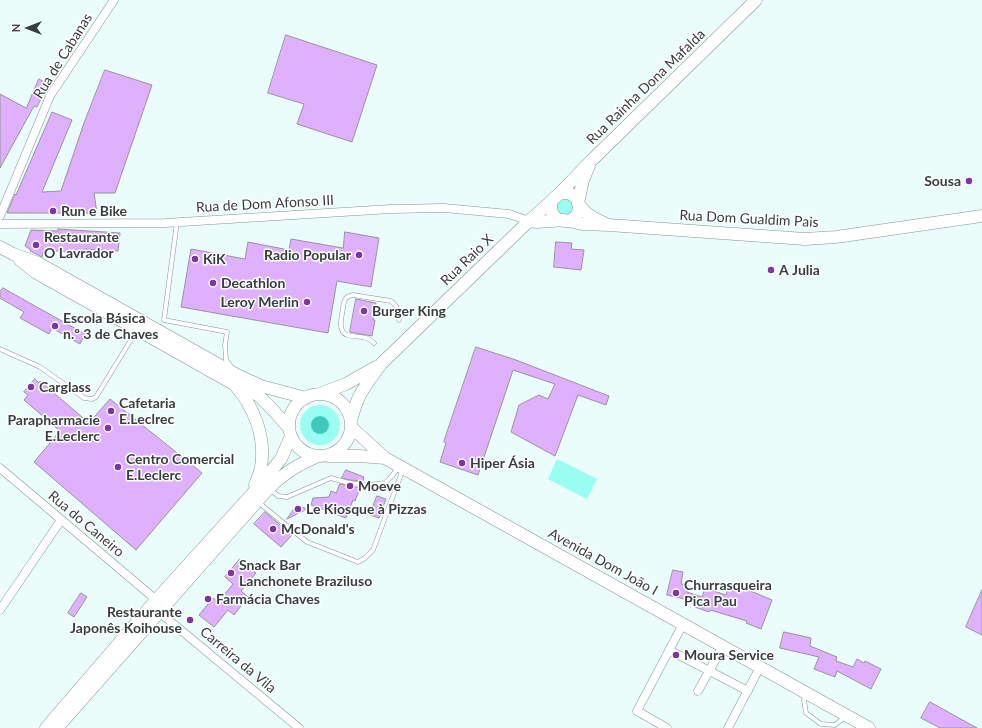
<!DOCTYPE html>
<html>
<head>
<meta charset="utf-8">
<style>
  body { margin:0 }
  #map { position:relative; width:982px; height:728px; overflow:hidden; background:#ebfdfb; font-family:Lato,sans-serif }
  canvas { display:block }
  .north { position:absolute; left:8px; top:8px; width:40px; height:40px; -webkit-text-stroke:3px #fff; paint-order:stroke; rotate:270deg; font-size:11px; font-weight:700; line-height:16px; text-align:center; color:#373f3e }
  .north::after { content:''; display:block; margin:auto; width:14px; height:18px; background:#373f3e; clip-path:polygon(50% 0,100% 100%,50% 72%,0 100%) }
</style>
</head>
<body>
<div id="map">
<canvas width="982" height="728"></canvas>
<div class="north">N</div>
</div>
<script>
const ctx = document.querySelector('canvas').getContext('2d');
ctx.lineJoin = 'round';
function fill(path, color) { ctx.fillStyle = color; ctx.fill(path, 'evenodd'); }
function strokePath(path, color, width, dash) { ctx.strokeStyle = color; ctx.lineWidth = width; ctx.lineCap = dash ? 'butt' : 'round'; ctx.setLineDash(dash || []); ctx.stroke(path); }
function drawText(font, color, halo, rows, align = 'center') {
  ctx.font = font + ' Lato,sans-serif'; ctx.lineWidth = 3; ctx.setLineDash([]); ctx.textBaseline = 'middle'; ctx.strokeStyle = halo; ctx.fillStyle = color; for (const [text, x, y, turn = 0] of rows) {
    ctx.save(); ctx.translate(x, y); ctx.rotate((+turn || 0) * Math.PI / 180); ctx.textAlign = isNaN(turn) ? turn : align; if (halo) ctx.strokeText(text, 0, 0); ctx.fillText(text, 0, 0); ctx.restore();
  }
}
fill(new Path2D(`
  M556 206a9 9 0 1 1 18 0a9 9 0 1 1-18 0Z
  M300 425a20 20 0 1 1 40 0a20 20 0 1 1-40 0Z
  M557,459L597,479L587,499L548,479Z`), '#99fdf2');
fill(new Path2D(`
  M311 425a9 9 0 1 1 18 0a9 9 0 1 1-18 0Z`), '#3fc8bc');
const building = new Path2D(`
  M286,35L377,65L352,142L297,124L304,104L268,93Z
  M105,70L152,85L115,193H94L97,213H7L15,194L16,195L52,112L72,120L42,192L61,191L84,123Z
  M39,79L48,84L37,107L34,106L0,168V94L26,108Z
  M58,229L120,233L118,251L84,249L83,253L44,250L42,257L30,251L31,250L25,246L31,230L58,231Z
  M345,232L379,238L371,287L337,281L328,333L181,307L191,249L245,259L248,242L289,250L291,239L343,248Z
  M556,242L572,243L571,249L584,250L581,270L554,267Z
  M3,288L85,334L80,344L52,328L49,334L20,318L24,312L0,298V292Z
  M356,299L376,303L373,320H375L372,336L350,332Z
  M476,347L516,360L609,396L606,405L578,395L555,456L511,432L519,405L539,395L548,399L555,384L513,370L478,475L440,462L446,443L444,442Z
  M35,379L39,383L40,381L89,423L110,399L202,473L136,550L34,462L60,431L24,400L28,395L24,392Z
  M346,470L364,477L363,481L350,480L342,478Z
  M340,484L349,486L360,488L355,501L353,500L346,518L311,505L313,498L329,497L331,491L336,493Z
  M377,496L386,499L379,518L370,515Z
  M297,505L307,509L287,519Z
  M265,512L292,535L281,547L254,524Z
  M240,559L256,573L241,591L248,597L234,615L228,610L214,627L199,615L213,598L218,602L233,584L225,577Z
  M673,570L683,572L681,584L688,585L687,592L702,597L705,588L726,595L730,584L746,589L772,600L761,629L746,623L747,621L710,610L709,612L695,607L697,602L667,595Z
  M982,590V635L966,627Z
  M81,593L87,597L74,617L68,613Z
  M784,632L811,638L810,646L837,657L836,661L853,667L857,659L864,663L865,661L881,669L871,689L837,671L835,677L814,669L819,657L780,648Z
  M930,702L977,728H940L921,718Z`);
fill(building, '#deb0fd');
strokePath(building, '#99929e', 1);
const lane = new Path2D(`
  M177,222L164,320L227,332L225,345L226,360L232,368
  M374,343C372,341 369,339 366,338C360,336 353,337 347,335C337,331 342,316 343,308C344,301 345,296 353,295L391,301C398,306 398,312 399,320
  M0,349L40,367L84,398L92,399L96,397L137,330
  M271,490L278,496L287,497L331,478L349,483L369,485L385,483L392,476L399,466
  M258,502L307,542L315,545L358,562L365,558L373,550L403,469
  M806,695L804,700L806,713L821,724L835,725L846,716`);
const street = new Path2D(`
  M0,216L50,96L114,0
  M0,224L165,223L391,209L444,208L509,214L529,221
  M0,468L160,603
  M0,610L61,520
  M159,612L299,728
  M669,650L748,691
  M698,691L723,646
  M667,728L637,711L683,624
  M728,728L760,667`);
const primary = new Path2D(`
  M589,166L583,180L578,203C587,216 592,217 606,224
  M551 207a14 14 0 1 1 28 0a14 14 0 1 1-28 0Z
  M529,221L537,222L564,220L582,224L609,225L805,239L836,237L982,216
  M0,247L13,254L38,263L237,375L261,386L306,398
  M20,260L35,272L232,383L258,395L272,409L289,428
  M235,385C254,407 266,437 261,467C260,473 257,479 255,485
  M319,394L346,384L376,367
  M289 425a31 31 0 1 1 62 0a31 31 0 1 1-62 0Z
  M351,421C353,413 355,405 359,397C365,385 374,374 382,363L529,221L557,196L591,161L756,0
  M351,427L385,458L869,728
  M329,456H359L385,458
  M46,728L156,600L252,494L281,459L291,436
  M57,728L269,488C285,472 298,465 318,456`);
strokePath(lane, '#839492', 5);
strokePath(street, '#839492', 9);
strokePath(primary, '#839492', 13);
strokePath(lane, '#fff', 4);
strokePath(street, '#fff', 8);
strokePath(primary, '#fff', 12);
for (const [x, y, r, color] of [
  [969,181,4,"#7f34a6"],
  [53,211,4,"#7f34a6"],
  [36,245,4,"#7f34a6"],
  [359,255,4,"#7f34a6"],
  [195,259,4,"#7f34a6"],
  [771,270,4,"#7f34a6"],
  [213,283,4,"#7f34a6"],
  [307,302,4,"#7f34a6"],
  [364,311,4,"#7f34a6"],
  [55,326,4,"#7f34a6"],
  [31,387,4,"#7f34a6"],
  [111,411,4,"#7f34a6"],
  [108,428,4,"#7f34a6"],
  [462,463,4,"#7f34a6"],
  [118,467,4,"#7f34a6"],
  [350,486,4,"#7f34a6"],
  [298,509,4,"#7f34a6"],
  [273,529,4,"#7f34a6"],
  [231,573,4,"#7f34a6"],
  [676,593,4,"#7f34a6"],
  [208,599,4,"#7f34a6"],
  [190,620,4,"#7f34a6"],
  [676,655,4,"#7f34a6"]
]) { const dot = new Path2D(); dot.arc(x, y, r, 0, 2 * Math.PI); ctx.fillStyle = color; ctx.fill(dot); strokePath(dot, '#fff', 1.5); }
drawText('14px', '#373f3e', '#fff', [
  ["Rua de Cabanas",63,56,-58],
  ["Rua Rainha Dona Mafalda",646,87,-44],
  ["Rua de Dom Afonso III",265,204,-3],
  ["Rua Dom Gualdim Pais",749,219,3],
  ["Rua Raio X",467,260,-44],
  ["Rua do Caneiro",86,524,40],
  ["Avenida Dom João I",603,562,29],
  ["Carreira da Vila",238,660,40]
]);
drawText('bold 14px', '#373f3e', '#fff', [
  ["Sousa",961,181,"right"],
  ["Run e Bike",61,211],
  ["Restaurante",44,237],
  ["O Lavrador",44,253],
  ["Radio Popular",351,255,"right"],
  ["KiK",203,259],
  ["A Julia",779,270],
  ["Decathlon",221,283],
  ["Leroy Merlin",299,302,"right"],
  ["Burger King",372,311],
  ["Escola Básica",63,318],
  ["n.º 3 de Chaves",63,334],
  ["Carglass",39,387],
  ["Cafetaria",119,403],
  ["E.Leclrec",119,419],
  ["Parapharmacie",100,420,"right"],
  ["E.Leclerc",100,436,"right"],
  ["Centro Comercial",126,459],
  ["E.Leclerc",126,475],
  ["Hiper Ásia",470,463],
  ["Moeve",358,486],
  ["Le Kiosque à Pizzas",306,509],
  ["McDonald's",281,529],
  ["Snack Bar",239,565],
  ["Lanchonete Braziluso",239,581],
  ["Churrasqueira",684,585],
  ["Pica Pau",684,601],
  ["Farmácia Chaves",216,599],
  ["Restaurante",182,612,"right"],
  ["Japonês Koihouse",182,628,"right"],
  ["Moura Service",684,655]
], 'left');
</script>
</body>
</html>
